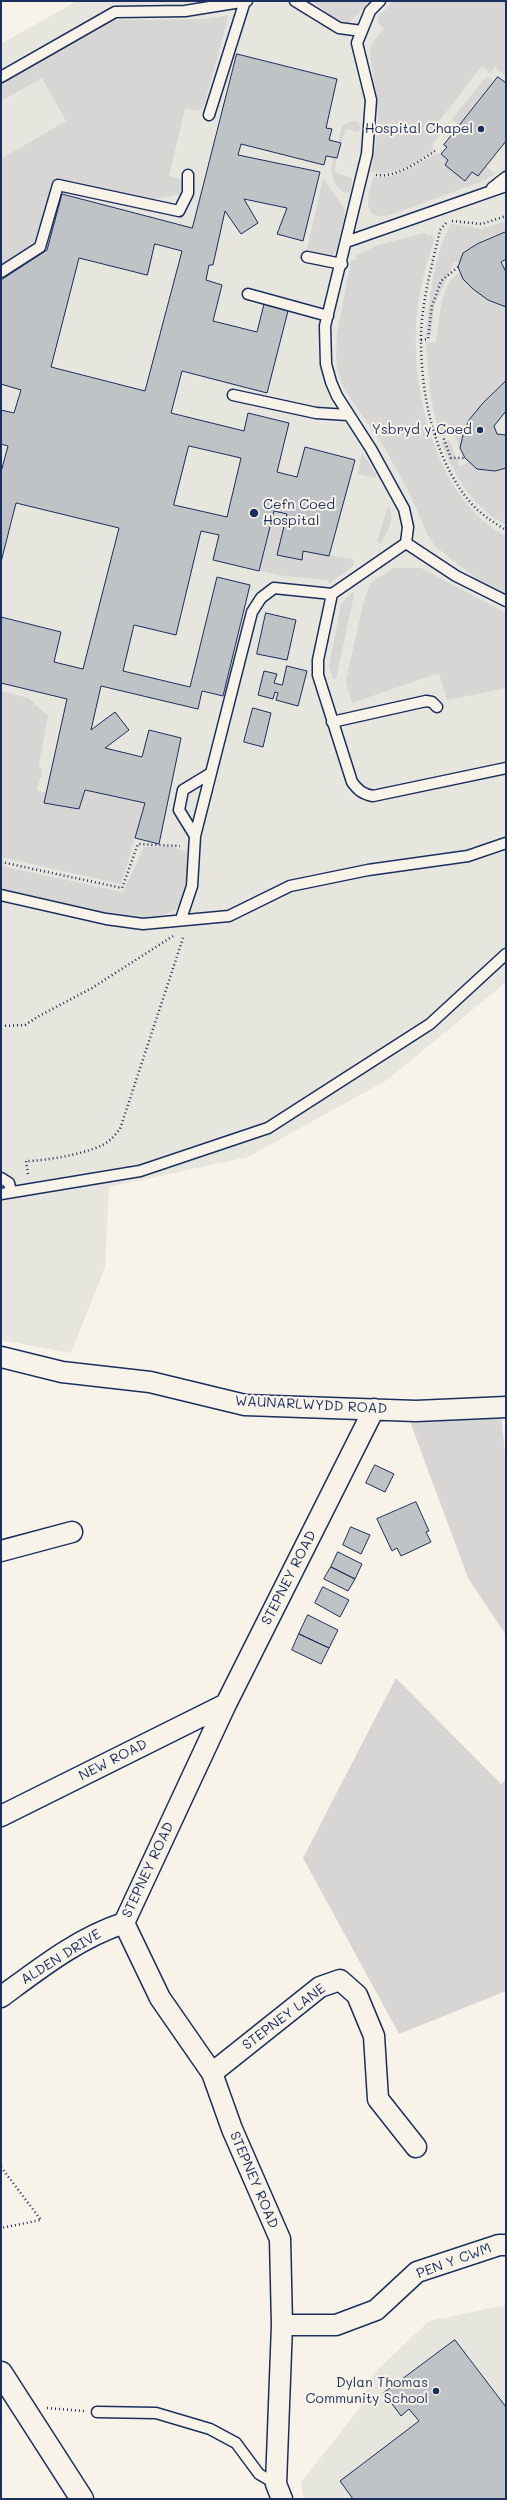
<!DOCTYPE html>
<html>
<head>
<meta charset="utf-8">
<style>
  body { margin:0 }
  #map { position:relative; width:507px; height:2500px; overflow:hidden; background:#f7f3e8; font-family:Mali,sans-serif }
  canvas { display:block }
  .frame { position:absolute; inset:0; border:2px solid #1b2f5e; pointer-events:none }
</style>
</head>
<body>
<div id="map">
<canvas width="507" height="2500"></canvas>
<div class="frame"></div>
</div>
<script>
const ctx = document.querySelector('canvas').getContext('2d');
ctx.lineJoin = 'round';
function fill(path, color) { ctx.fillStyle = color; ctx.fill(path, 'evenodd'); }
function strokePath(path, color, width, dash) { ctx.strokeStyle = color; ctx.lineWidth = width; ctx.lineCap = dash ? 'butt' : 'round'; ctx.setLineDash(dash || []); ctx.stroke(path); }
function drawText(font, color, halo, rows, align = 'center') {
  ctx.font = font + ' Mali,sans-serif'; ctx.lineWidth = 4; ctx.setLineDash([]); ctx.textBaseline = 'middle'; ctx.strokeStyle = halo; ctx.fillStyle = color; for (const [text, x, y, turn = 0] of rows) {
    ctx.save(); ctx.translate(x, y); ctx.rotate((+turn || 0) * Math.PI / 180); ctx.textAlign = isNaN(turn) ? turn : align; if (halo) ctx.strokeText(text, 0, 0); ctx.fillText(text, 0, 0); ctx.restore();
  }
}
fill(new Path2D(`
  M77,1H506V982L387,1080L248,1157L109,1187L105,1267L71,1353L1,1340V44Z
  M506,2305V2499H304L301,2483L360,2407L372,2375L429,2321Z`), '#e6e5de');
fill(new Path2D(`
  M312,1H371L349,22L336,20Z
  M393,1H506V76L495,67L490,73L482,66L438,122L441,133L433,143V150C418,162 390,179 371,171L378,129V113L370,53L372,43L384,29L378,23L379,16Z
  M229,15L204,106L198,111L185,108L169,176L181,180L184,185L182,194L153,199L56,179C49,202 46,237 25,253C18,258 9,263 1,267V159L66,121L42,78L1,101V83L114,20L205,19Z
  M487,76L494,82L459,125L452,119Z
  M351,121L358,122L361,129L357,132L346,129L341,143L338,142L342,126Z
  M438,153L448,160L445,165L465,181L472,172L478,176L486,166L495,174L480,182L390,215C360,222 368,195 373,177C396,180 418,163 438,153Z
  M334,158H337L334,172L352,178L351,191L347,193C333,189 329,170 334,158Z
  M323,178L344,208L345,215L336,251C330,261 316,256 306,254Z
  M506,221V232C488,237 466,245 459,263L454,262L434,306L431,336H426C428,308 435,245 452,224L482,229Z
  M424,233L429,236L433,234L434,241C425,268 418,295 416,323C412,396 437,500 506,536V593L477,579L436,547L427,534L410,494L384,447L344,389L338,372L336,357L337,335L351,260H356L357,255L378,245Z
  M460,272L488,300L506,307V381C484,400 466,419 460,448L453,432L445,434L443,430H438L430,394L426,343L436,342C440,319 439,285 460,272Z
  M449,440L460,466L469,462C480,472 492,471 506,468V525C472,507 456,477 441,443Z
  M362,453L377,475L375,478L358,474Z
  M388,506C396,515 387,536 380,544L377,541Z
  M274,511L287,514L277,555L302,560L303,551L353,559L354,565L329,584L328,580L284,576L259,571Z
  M393,568H421L506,613V688L447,700L439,673L352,703L346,681L364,600L370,584Z
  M353,592L354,595L336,679H333L329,666L341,604Z
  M1,691L28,698L48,716L39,764L42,771L37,790L46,793L45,803L79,809L85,790L145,803L121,884L1,857Z
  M171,846L189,853C188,869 189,895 176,908C150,933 36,899 1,891V866L123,892L144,847Z
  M501,1411L506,1466V1635L468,1578L408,1416Z
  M396,1678L501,1784L506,1779V1991L399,2034L303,1858Z`), '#d7d6d4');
const building = new Path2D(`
  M237,54L337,79L326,128L332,129L329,140L341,143L337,158L326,156L324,165L241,144L238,155L320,172L303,241L277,234L287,208L244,199L258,223L241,234L225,211L213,265H209L206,280L222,285L213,321L257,332L264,304L288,311L267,393L182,371L171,413L244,431L248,413L289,423L277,472L297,477L305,447L355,460L329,556L303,551L302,560L277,555L287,514L274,511L259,571L213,560L219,535L201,531L176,635L134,625L123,671L190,687L217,577L250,585L223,696L202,691L198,709L101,686L91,730L115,712L129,730L105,748L142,757L149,730L181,738L159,844L135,838L145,803L85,790L79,809L44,803L67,699L1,683V617L61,632L54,662L83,669L119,528L16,503L1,562V472L8,446L1,444V410L14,413L21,390L1,384V280L47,250L62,194L192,228ZM155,244L182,251L145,391L51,367L79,258L147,275ZM189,446L241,458L227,517L174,505Z
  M498,77L506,83V141L478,176L472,172L465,181L445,165L448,160L441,154L447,147L444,145Z
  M506,232V259L501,262L506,272V307L488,300L473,289L463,279L458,267L463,253L477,244Z
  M506,381V411L494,426L497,434L506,435V468L495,471L477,469L465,458L460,448L463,435L469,420L483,403Z
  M266,613L296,620L287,660L257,654Z
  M287,666L307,671L298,706L276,700L278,693L275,692L273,699L258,695L264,671L277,674L274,683L282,685Z
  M253,708L271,713L263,747L244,742Z
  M375,1465L394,1474L385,1492L366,1483Z
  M416,1502L429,1531L426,1532L431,1542L401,1556L397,1548L392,1551L377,1519Z
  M351,1527L370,1535L361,1554L343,1545Z
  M338,1552L362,1564L355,1579L331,1567Z
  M331,1567L355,1579L348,1591L324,1579Z
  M323,1587L349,1600L340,1617L315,1603Z
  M308,1615L338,1630L329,1648L299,1634Z
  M299,1634L329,1648L321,1664L292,1650Z
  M455,2340L506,2407V2499H353L340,2481L419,2421L409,2409L401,2416L384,2393Z`);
fill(building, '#c0c3c5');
strokePath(building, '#1b2f5e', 1);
const service = new Path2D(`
  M295,1L339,28L362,31
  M1,77L115,12L185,11L247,1
  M209,115L245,1
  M492,188L506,177
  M346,242L506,186
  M307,257L342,264
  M1,272L40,247L58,185L179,211L188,193V175
  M248,294L328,316
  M233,395L316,413L348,415
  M406,543L456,576L506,601
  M332,594L318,660V675L352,782C358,790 362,794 373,796L506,768
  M332,722L426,701L432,702L437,707
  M195,836L179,810L183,790L211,773
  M1,895L106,919L143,924L229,916L290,886L368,870L468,856L506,843
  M181,919L192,886L195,836L252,612L261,598L274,588L332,594L406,543L408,527L404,509L371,449L337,396L331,382L326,364L325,326L367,154L371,100L357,43L370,11L380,1
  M1,1178L9,1183L11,1192
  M1,1194L140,1171L268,1128L430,1024L506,954
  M97,2412L156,2413L210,2429L236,2443L259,2474L276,2484`);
const minor = new Path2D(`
  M1,1357L62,1372L150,1382L245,1405L416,1411L506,1407
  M1,1551L72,1532
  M1,1816L226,1704
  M1,1997C39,1969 78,1938 124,1923
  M212,2073L320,1987L340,1980L357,1995L374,2036L378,2099L416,2147
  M282,2325H336L376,2310L417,2272L499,2245H506
  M282,2499L276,2484L282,2325L280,2239L232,2129L212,2073L160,1998L124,1923L226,1704L374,1409`);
const primary = new Path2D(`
  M1,2373L82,2499`);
strokePath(service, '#1b2f5e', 13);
strokePath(minor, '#1b2f5e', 23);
strokePath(primary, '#1b2f5e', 25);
strokePath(new Path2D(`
  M376,175C396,178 418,162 435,151
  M452,221L482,224L506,216
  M446,223L440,230C432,266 421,303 421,340C421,395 434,459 470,502C480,514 493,522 506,530
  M421,340L428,339L432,306L441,281L458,267
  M435,434H442L451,458H465
  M1,862L122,888L138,844L180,846
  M1,1026L25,1025L39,1016L92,988L173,936
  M28,1174L26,1161C44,1161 96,1153 110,1140C114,1137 117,1132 120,1129L184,935
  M1,2167L41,2220L1,2228
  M47,2408L84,2411`), '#1b2f5e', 2.5, [1, 3]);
strokePath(service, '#f7f3e8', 10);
strokePath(minor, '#f7f3e8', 20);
strokePath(primary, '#f7f3e8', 22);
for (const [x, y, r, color] of [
  [481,129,4,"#1b2f5e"],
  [480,430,4,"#1b2f5e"],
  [254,513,5,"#1b2f5e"],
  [436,2391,4,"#1b2f5e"]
]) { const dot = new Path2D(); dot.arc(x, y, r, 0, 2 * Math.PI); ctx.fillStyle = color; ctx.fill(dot); strokePath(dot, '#f7f3e8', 1.5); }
drawText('14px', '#1b2f5e', '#f7f3e8', [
  ["Hospital Chapel",473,129],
  ["Ysbryd y Coed",472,430],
  ["Cefn Coed",263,505,"left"],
  ["Hospital",263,521,"left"],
  ["Dylan Thomas",428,2383],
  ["Community School",428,2399]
], 'right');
drawText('14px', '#1b2f5e', '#f7f3e8', [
  ["WAUNARLWYDD ROAD",311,1405,3],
  ["STEPNEY ROAD",289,1578,-63],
  ["NEW ROAD",113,1760,-27],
  ["STEPNEY ROAD",148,1870,-65],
  ["ALDEN DRIVE",61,1957,-32],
  ["STEPNEY LANE",284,2017,-37],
  ["STEPNEY ROAD",254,2180,67],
  ["PEN Y CWM",454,2261,-20]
]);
</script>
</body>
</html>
